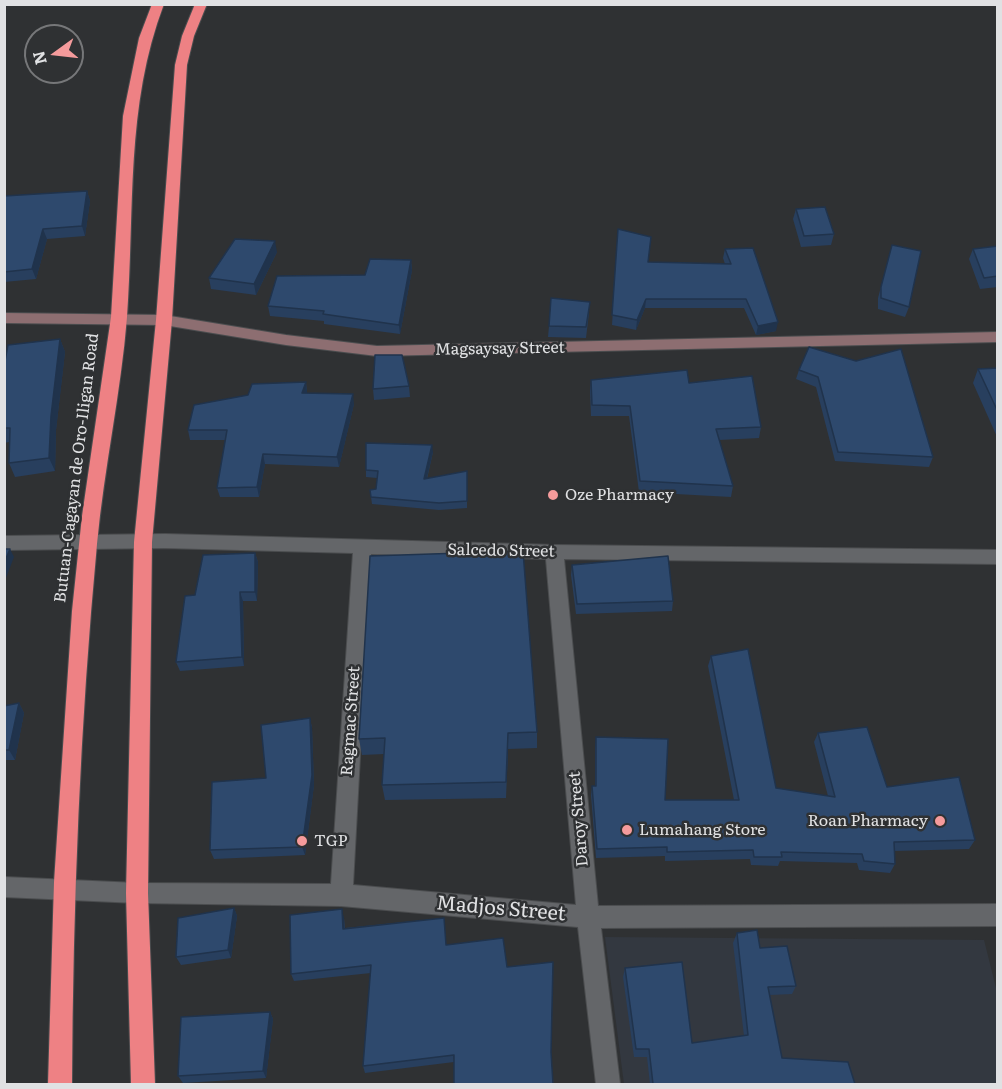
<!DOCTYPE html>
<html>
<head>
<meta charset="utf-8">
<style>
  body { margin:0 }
  #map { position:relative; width:1002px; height:1089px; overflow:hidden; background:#2f3133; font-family:Literata,serif }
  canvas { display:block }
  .frame { position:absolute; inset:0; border:6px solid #e0e1e3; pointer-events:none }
  .north { position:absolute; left:24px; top:24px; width:60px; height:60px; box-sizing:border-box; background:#2f3133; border:2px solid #767779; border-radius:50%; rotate:255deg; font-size:16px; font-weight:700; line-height:24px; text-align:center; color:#e0e1e3 }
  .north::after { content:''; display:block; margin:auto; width:21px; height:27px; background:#f59b9c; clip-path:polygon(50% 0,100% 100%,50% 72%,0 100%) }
</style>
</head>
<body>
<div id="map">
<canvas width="1002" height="1089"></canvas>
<div class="frame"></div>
<div class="north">N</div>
</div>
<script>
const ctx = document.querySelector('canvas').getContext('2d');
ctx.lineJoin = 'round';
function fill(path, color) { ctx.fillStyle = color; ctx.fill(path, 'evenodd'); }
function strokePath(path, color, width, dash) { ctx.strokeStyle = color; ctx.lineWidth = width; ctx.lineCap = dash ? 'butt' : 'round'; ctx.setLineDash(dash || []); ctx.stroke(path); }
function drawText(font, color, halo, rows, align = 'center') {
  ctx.font = font + ' Literata,serif'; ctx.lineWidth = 5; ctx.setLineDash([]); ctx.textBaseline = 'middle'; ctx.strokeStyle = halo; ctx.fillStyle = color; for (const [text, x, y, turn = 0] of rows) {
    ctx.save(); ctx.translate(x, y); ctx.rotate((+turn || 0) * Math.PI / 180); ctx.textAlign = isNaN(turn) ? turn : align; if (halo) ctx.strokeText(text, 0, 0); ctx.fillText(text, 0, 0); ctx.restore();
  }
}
fill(new Path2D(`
  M605,937L984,940L997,992V1084H624Z`), '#333840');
const street = new Path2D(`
  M165,534L554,545L998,550V564L564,559L598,906L998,904V926L601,928L620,1084H596L578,927L341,906L137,903L4,897V877L137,883L331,884L353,553L165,548L4,550V536ZM371,554L546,559L576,905L353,885Z`);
const secondary = new Path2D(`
  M4,313L164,315L286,335L377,346L998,332V342L377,356L286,345L164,325L4,323Z`);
const highway = new Path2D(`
  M152,4H164C125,106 135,211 127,317C121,393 104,468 97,544C80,724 73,904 72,1084H48L54,882L72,611L82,516L111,317L123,116L139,38Z
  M195,4H207L194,36L187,65L172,320L152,542L148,893L155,1084H131L126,893L134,542L156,320L175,65L182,36Z`);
strokePath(street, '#4b4d4f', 2);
strokePath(secondary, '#4b4d4f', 2);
strokePath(highway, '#4b4d4f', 2);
fill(street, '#646669');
fill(secondary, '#8d6e71');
fill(highway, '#ee8184');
fill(new Path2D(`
  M87,191L90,201L85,236L47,239L36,279L4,282V196Z
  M796,209L834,234L831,245L801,247L793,219Z
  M618,229L648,262L725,264L723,258L725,249L776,331L756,335L744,308H645L636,330L612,325Z
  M998,246V287L980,289L969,259L973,249Z
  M277,252L256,295L211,289L209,278Z
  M889,256L909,307L905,317L878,309V298Z
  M411,260L412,270L400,334L324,324V321L270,316L268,306L365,275Z
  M589,313L586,338L548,337L549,326Z
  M60,339L65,352L56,430L55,471L15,477L9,463V442L4,443V366Z
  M856,361L933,457L929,467L835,461L816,387L796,379L799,370Z
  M998,368V439L973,383L978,369Z
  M591,380L689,383L761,427L759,438L719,440L733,486L731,497L639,492L629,416H591L590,391Z
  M306,382L307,393L354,404L339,467L265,464L259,497H220L217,488L225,440H190L188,430L248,395Z
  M409,386L410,397L374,400L373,389Z
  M433,452L427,479L467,471V508L439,510L372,504L370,490L376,489L377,478L366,477V470Z
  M255,553L258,562L257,601H243L244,666L180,671L176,662L195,595Z
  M572,565L673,601L672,611L576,614L571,575Z
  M711,656L776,788L828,796L814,742L818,733L887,787L975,840L969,849L894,851L895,864L890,873L859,870L857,863L780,861L778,866L751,865L750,859L665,861V856L596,858L591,795L592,786H595V747L596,737L665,800H734L708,666Z
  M19,703L24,713L15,760H4V706Z
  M310,718L312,728L314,785L305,855L214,859L210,850L266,778Z
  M537,732V748L508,749L506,798L385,800L382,785L384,754L362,755L359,739Z
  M234,908L237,916L231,958L181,965L176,957Z
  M344,918L345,928L444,918L454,1062L365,1073L363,1066L371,973L294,981L291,974Z
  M737,933L760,948L796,986L792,994L770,995L782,1058L855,1084H650L647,1057H634L623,977L625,968L692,1043L744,1036L733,943Z
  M270,1012L273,1019L266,1078L183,1083L178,1076Z`), '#283f5e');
fill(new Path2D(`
  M87,191L90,201L85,236L82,226Z
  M43,229L47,239L36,279L32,269Z
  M275,241L277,252L256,295L254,284Z
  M411,260L412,270L400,334L399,325Z
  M646,299L645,308L636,330L637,320Z
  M778,322L776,331L756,335L758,326Z
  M60,339L65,352L56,430L55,471L49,458L51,416Z
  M306,382L307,393L304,404L302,393Z
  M353,394L354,404L339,467L337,457Z
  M432,445L433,452L425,486L424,479Z
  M263,454L265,464L259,497L257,487Z
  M10,549L14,557L4,583V563Z
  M255,553L258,562L257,601L255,592Z
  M240,592L243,601L244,666L242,657Z
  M19,703L24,713L15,760L9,750Z
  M310,718L312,728L314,785L305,855L302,847Z
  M234,908L237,916L231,958L228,950Z
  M342,909L344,918L345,937L343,929Z
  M270,1012L273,1019L266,1078L263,1071Z`), '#20334c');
const building = new Path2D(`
  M87,191L82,226L43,229L32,269L4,272V196Z
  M825,207L834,234L804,236L796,209Z
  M618,229L651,237L648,262L731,264L725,249L753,248L778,322L758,326L746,299H646L637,320L612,315Z
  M235,239L275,241L254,284L209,278Z
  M892,245L921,251L909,307L881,298V287Z
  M998,246V276L984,278L973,249Z
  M370,259L411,260L399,325L323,314L324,311L268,306L277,276L365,275Z
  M551,298L590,302L586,327L549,326Z
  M60,339L51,416L49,458L9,463L10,428H4V366L8,345Z
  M809,347L856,361L901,349L933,457L838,452L818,377L799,370Z
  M375,355H402L409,386L373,389Z
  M998,368V412L978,369Z
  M687,370L689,383L752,376L761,427L716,429L733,486L640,481L630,406L592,405L591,380Z
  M306,382L302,393L353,394L337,457L263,454L257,487L217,488L227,430H188L194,405L248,395L252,384Z
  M366,443L432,445L424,479L467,471V501L439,503L371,497L370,490L376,489L378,471L366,470Z
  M4,549H10L4,563Z
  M523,551L537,732L508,733L506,782L382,785L385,738L359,739L370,556Z
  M255,553V592H240L242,657L176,662L185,596L195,595L203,555Z
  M668,556L673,601L577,604L572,565Z
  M748,649L776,788L835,797L818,733L867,727L887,787L959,777L975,840L894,842L895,864L864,861L862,854L781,852L782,857H754L753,850L667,852V847L597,849L592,786H596V737L668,739L665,800H739L711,656Z
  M19,703L9,750H4V706Z
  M310,718L312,775L302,847L210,850L212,782L266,778L261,725Z
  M234,908L228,950L176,957L178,918Z
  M342,909L343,929L444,918L446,945L503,938L507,967L553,962L551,1052L553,1084H454V1055L363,1066L371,965L291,974L290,915Z
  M757,930L760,948L787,946L796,986L768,987L782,1058L848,1062L855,1084H653L649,1049H636L625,968L682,962L692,1043L748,1035L737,933Z
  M270,1012L263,1071L178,1076L181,1017Z`);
fill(building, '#2e496d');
strokePath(building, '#20334c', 1.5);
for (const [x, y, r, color] of [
  [553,495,6,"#f59b9c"],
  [940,821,6,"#f59b9c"],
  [627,830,6,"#f59b9c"],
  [302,841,6,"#f59b9c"]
]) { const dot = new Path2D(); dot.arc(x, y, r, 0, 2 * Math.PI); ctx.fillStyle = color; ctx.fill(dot); strokePath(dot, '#2f3133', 2); }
drawText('16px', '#e0e1e3', '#2f3133', [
  ["Magsaysay Street",500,349,-1],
  ["Butuan-Cagayan de Oro-Iligan Road",77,468,-83],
  ["Salcedo Street",501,551,1],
  ["Ragmac Street",351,721,-86],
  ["Daroy Street",579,819,-95]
]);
drawText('16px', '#e0e1e3', '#2f3133', [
  ["Oze Pharmacy",565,495],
  ["Roan Pharmacy",928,821,"right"],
  ["Lumahang Store",639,830],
  ["TGP",314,841]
], 'left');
drawText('20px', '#e0e1e3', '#2f3133', [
  ["Madjos Street",501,909,5]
]);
</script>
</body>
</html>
